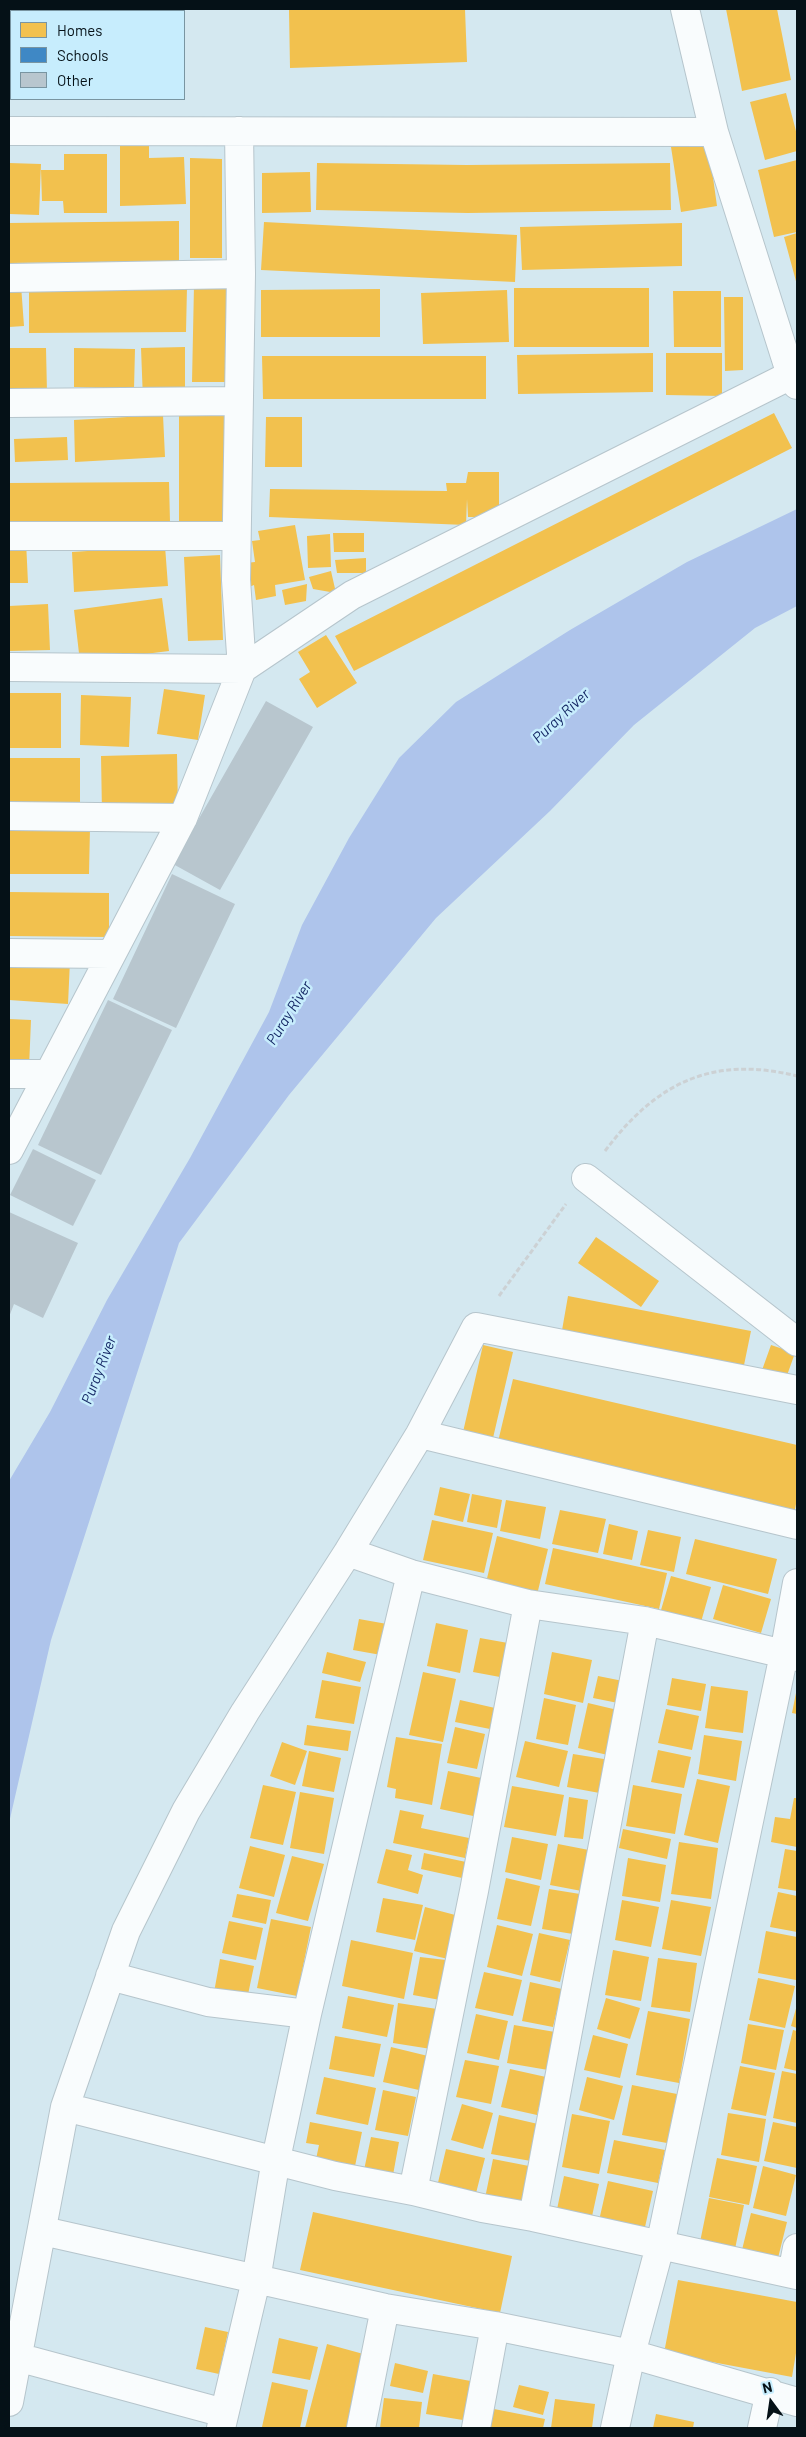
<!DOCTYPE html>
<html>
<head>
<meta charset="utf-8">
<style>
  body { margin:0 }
  #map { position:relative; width:806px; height:2437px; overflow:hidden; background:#d4e8f0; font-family:Barlow,sans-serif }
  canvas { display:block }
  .frame { position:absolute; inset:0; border:10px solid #051117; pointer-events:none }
  .legend { position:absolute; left:10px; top:10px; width:175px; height:90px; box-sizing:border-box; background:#c7edfd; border:1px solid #7995a1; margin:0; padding:6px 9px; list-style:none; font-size:15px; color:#051117 }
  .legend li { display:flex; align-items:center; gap:10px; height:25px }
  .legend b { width:25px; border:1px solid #7995a1 }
  .north { position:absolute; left:746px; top:2377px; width:50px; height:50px; -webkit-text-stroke:4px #c7edfd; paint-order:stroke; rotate:346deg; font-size:14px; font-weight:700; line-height:20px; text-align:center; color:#051117 }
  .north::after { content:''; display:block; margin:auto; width:18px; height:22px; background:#051117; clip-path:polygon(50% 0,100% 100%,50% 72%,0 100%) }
</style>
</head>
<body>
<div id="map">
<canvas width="806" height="2437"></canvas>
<div class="frame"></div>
<ul class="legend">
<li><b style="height:14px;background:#f2c14e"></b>Homes</li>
<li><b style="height:14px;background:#3f88c5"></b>Schools</li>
<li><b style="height:14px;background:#b8c6ce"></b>Other</li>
</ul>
<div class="north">N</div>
</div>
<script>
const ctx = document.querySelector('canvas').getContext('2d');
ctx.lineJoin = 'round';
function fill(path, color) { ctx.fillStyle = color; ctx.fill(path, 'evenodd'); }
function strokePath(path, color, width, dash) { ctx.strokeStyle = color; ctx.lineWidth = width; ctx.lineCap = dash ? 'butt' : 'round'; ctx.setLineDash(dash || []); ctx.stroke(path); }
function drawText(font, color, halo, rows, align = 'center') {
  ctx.font = font + ' Barlow,sans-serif'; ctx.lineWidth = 5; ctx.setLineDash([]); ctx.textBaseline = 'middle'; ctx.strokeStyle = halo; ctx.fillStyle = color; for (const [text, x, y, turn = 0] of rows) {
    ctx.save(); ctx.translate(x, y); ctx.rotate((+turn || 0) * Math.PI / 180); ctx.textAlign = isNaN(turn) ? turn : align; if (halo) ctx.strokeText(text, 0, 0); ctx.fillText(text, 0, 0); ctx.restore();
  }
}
fill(new Path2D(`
  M797,509V606L755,628L634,725L550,811L436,918L289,1095L179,1243L51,1640L9,1823V1481L50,1412L107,1300L190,1158L269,1012L302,925L349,838L399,758L456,702L570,630L687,562Z`), '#aec4eb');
fill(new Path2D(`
  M289,9H465L467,62L290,68Z
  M726,9H777L791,80L742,91Z
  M786,93L797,135V151L765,160L750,102Z
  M708,142L717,206L681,212L671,147Z
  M120,145H149V158L184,157L186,204L120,206Z
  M64,154H107V213H64L63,201H42L41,170H64Z
  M190,158L222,159V258H190Z
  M797,160V232L774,237L758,170Z
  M9,163L41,164L39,215L9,214Z
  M317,163L467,165L670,163L671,210L468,213L316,210Z
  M310,172L311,212L262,213V173Z
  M179,221V261L9,263V223Z
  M264,222L517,235L515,282L261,270Z
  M682,223V266L522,270L520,227Z
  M797,233V285L784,237Z
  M228,284L225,382H192L194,285Z
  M21,285L24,326L9,327V286Z
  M187,287L186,332L29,333V288Z
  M514,288H649V347H514Z
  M380,289V337H261V290Z
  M507,290L509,342L423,344L421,293Z
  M673,291H721V347H674Z
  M724,297H743V370L725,371Z
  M185,347V398L143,400L141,348Z
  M9,348H46L47,393L9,394Z
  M74,348L135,349L134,389L74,387Z
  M653,353V392L518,394L517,355Z
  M666,353H722V396L666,395Z
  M262,356H486V399H263Z
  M774,413L792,448L354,671L335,636Z
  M163,415L165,457L75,462L74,420Z
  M179,415H227L226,521H179Z
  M266,417H302V467H265Z
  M67,437L68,460L15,462L14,439Z
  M468,472H499V517H468L467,499L466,525L269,517L270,489L447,491L446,483H466Z
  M169,482L170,522L9,523V483Z
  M295,525L305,580L275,585L276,596L256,600L254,585L249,587L245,563L255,562L252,541L260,540L258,531Z
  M333,533H364V552H334Z
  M330,534L331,567L308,568L307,536Z
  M26,541L28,583H9V542Z
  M165,546L168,586L74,592L72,552Z
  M220,555L223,640L188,641L184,557Z
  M366,558V573H337L335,560Z
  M331,571L336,593L313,589L309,577Z
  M307,584L306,601L285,605L282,590Z
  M162,598L169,651L80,662L74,610Z
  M48,604L50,650L9,651V606Z
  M326,635L357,683L317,708L299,679L310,672L298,652Z
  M164,689L205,695L198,740L157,734Z
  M9,693H61V748H9Z
  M81,695L131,697L129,747L80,745Z
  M177,754L178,810L102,813L101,756Z
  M9,758H80V808H9Z
  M9,828H90L89,874H9Z
  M9,892L109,893V937L9,936Z
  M9,957L70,961L68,1004L9,1000Z
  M9,1019L31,1020L29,1068L9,1067Z
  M596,1237L659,1281L641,1307L578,1263Z
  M568,1296L751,1331L743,1370L561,1336Z
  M483,1345L513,1352L493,1438L463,1432Z
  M771,1345L795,1353L785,1381L761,1373Z
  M513,1379L797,1445V1499L793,1519L496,1450Z
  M440,1487L470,1494L463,1522L434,1515Z
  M472,1494L502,1500L497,1528L467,1522Z
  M506,1500L546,1507L540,1539L500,1531Z
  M560,1510L606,1519L598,1553L552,1544Z
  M432,1520L493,1533L484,1573L423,1560Z
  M609,1524L638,1531L632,1560L603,1554Z
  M648,1530L681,1537L674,1572L640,1565Z
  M497,1536L548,1549L536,1599L485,1587Z
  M695,1539L777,1559L768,1594L686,1574Z
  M553,1548L667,1573L659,1609L545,1584Z
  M671,1576L711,1587L701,1622L661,1610Z
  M723,1585L771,1599L761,1633L713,1619Z
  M359,1619L387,1624L381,1655L353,1650Z
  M436,1623L468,1630L460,1673L427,1666Z
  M480,1638L508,1643L500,1677L473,1672Z
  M327,1652L366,1662L360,1682L322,1673Z
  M552,1652L592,1660L583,1703L544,1694Z
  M423,1672L456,1679L443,1742L409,1735Z
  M598,1676L628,1682L623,1704L593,1698Z
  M672,1678L706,1684L701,1711L667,1705Z
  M322,1680L361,1687L354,1724L315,1718Z
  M711,1686L748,1691L743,1733L705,1728Z
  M796,1693L797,1694V1714L792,1713Z
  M544,1698L576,1705L568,1745L536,1739Z
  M460,1700L495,1708L490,1729L455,1722Z
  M588,1703L626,1712L616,1757L578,1748Z
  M666,1709L699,1716L692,1750L658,1743Z
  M307,1725L351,1731L348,1751L304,1745Z
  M455,1727L485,1734L477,1769L447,1763Z
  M704,1735L742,1741L736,1781L698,1774Z
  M396,1737L442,1744L432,1805L395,1798L396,1789L387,1787Z
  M525,1741L568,1751L559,1787L516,1777Z
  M282,1742L307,1751L295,1785L270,1776Z
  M658,1750L691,1757L684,1788L651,1782Z
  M309,1751L341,1758L334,1792L302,1786Z
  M573,1754L610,1760L605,1794L567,1787Z
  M448,1771L486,1779L478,1817L440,1809Z
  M697,1779L730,1786L718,1843L684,1835Z
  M263,1785L296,1792L283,1845L250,1838Z
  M633,1785L682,1794L675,1834L626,1826Z
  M512,1786L564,1795L556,1836L504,1827Z
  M300,1792L334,1798L324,1854L290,1848Z
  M569,1797L588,1800L583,1839L564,1837Z
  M794,1798H797V1847L771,1842L775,1817L790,1819Z
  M400,1810L424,1815L421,1828L469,1838L465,1858L393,1843Z
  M623,1829L671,1839L667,1859L619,1848Z
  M512,1837L548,1844L541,1880L505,1872Z
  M679,1842L718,1848L711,1899L671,1894Z
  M558,1844L594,1851L587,1892L550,1885Z
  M250,1846L285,1855L274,1897L239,1888Z
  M386,1849L412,1855L408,1870L423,1875L418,1894L377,1883Z
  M785,1849L797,1851V1891L778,1888Z
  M424,1853L466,1862L462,1878L421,1869Z
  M292,1856L324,1864L308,1921L276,1913Z
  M628,1858L666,1865L660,1902L622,1896Z
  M506,1878L540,1886L531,1926L497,1919Z
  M549,1889L580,1894L573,1934L542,1929Z
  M778,1892L797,1896V1932L770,1927Z
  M237,1894L271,1900L266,1924L232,1917Z
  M383,1898L423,1905L415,1940L376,1932Z
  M622,1900L659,1907L651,1947L615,1940Z
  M671,1900L711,1907L701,1956L662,1949Z
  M425,1907L459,1916L448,1959L414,1951Z
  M271,1919L311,1927L297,1996L257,1988Z
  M229,1921L263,1928L256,1960L222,1953Z
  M497,1925L533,1934L522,1976L487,1967Z
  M766,1931L797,1937L796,1980L758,1973Z
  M539,1933L570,1940L560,1982L530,1975Z
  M351,1940L413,1953L404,1999L342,1986Z
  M613,1950L649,1957L641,2001L605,1995Z
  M420,1957L446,1960L440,2000L413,1995Z
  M658,1958L697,1963L690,2012L651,2007Z
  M220,1959L254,1966L246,2004L213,1998Z
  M484,1972L522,1980L513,2016L475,2008Z
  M758,1978L795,1986L785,2028L749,2020Z
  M530,1982L562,1989L553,2027L522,2021Z
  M348,1996L394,2005L387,2037L342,2028Z
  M606,1998L640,2008L630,2039L597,2029Z
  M398,2003L437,2009L431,2049L393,2043Z
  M797,2005V2028L791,2026Z
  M648,2011L690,2019L679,2083L636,2075Z
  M476,2014L508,2021L499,2060L467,2053Z
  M748,2024L784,2030L776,2070L741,2063Z
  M514,2025L555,2032L548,2070L507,2063Z
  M793,2030L797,2031V2071L784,2068Z
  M593,2035L628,2044L620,2078L584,2070Z
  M335,2036L381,2044L374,2077L329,2069Z
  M391,2047L428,2056L419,2090L383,2082Z
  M465,2060L499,2066L491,2104L456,2097Z
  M740,2066L775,2073L766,2116L731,2109Z
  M510,2069L546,2077L537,2115L501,2107Z
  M782,2071L797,2074V2123L773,2118Z
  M324,2077L376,2088L368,2125L316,2114Z
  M587,2077L623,2086L614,2120L579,2110Z
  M632,2085L677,2094L667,2143L622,2135Z
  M383,2090L416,2097L408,2136L375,2130Z
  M462,2104L493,2113L483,2149L451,2140Z
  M728,2113L766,2119L759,2162L721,2155Z
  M572,2114L610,2121L599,2174L562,2167Z
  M499,2115L538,2124L531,2161L491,2154Z
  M310,2122L362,2132L354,2171L315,2164L319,2145L306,2143Z
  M773,2122L797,2127V2168L764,2161Z
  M371,2137L399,2142L393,2175L364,2170Z
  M614,2140L665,2150L658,2183L607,2173Z
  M446,2149L485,2158L474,2201L436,2191Z
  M717,2158L757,2166L749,2205L709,2197Z
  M493,2159L529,2166L519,2211L484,2203Z
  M763,2166L796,2175L786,2216L753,2208Z
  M564,2176L599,2184L591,2221L556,2214Z
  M608,2181L653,2191L643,2236L598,2225Z
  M709,2198L744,2205L734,2254L699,2247Z
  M313,2212L512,2256L500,2313L300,2270Z
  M751,2213L787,2222L777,2262L741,2254Z
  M678,2280L797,2302V2347L792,2377L664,2353Z
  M205,2327L228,2332L219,2374L196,2369Z
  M279,2338L318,2347L310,2380L272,2373Z
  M327,2344L367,2355L348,2428H305Z
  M395,2363L428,2371L423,2393L390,2386Z
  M433,2374L476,2382L469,2421L426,2414Z
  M272,2382L308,2390L300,2428L262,2427Z
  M519,2385L549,2392L543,2415L513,2407Z
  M384,2398L422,2402L419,2428H380Z
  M555,2399L595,2404L592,2428H551Z
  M494,2409L545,2419L543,2428H490Z
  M656,2414L694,2422L693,2428H653Z`), '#f2c14e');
fill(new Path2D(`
  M9,9H57V11H11V54H9Z`), '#3f88c5');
fill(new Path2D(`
  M266,701L313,727L220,890L173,864Z
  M172,874L235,904L176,1028L113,999Z
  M108,1000L172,1030L101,1175L38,1145Z
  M33,1149L96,1180L73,1226L10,1195Z
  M9,1212L78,1243L43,1318L14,1304L9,1317Z`), '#b8c6ce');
const street = new Path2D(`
  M685,9L714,132L791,375L797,385
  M9,131L714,132
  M9,278L241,274
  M9,403L238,401
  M9,536H236
  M9,667L242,669L352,595L791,375
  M9,816L183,818
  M9,953L111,954
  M9,1074H49
  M9,1150L183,818L242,669L236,580L241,274L239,131
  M586,1178L797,1342
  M420,1434L797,1525
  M348,1552L411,1574L528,1604L645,1621L797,1657
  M110,1976L208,2002L307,2014
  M65,2107L335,2176L413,2191L482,2208L533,2217L797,2275
  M413,2191L474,1891L528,1604
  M533,2217L645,1621
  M43,2231L385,2308L495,2326L631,2354L797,2402
  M792,2274L797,2248
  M17,2357L224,2413
  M9,2402L65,2107L126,1931L186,1811L245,1712L348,1552L420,1434L476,1327L797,1390
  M221,2428L256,2280L276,2159L307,2014L411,1574
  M361,2428L385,2308
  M476,2428L495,2326
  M615,2428L631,2354L660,2246L784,1654L797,1583
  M762,2428L770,2392`);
strokePath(street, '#b6c5cc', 30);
strokePath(new Path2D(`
  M605,1151C656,1083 712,1055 797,1076
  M499,1296L566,1204`), '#ccd1d4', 3, [5, 2.5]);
strokePath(street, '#f9fcfd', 28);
drawText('italic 15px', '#162966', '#c7edfd', [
  ["Puray River",561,716,-43],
  ["Puray River",289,1013,-58],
  ["Puray River",99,1370,-69]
]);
</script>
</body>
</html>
